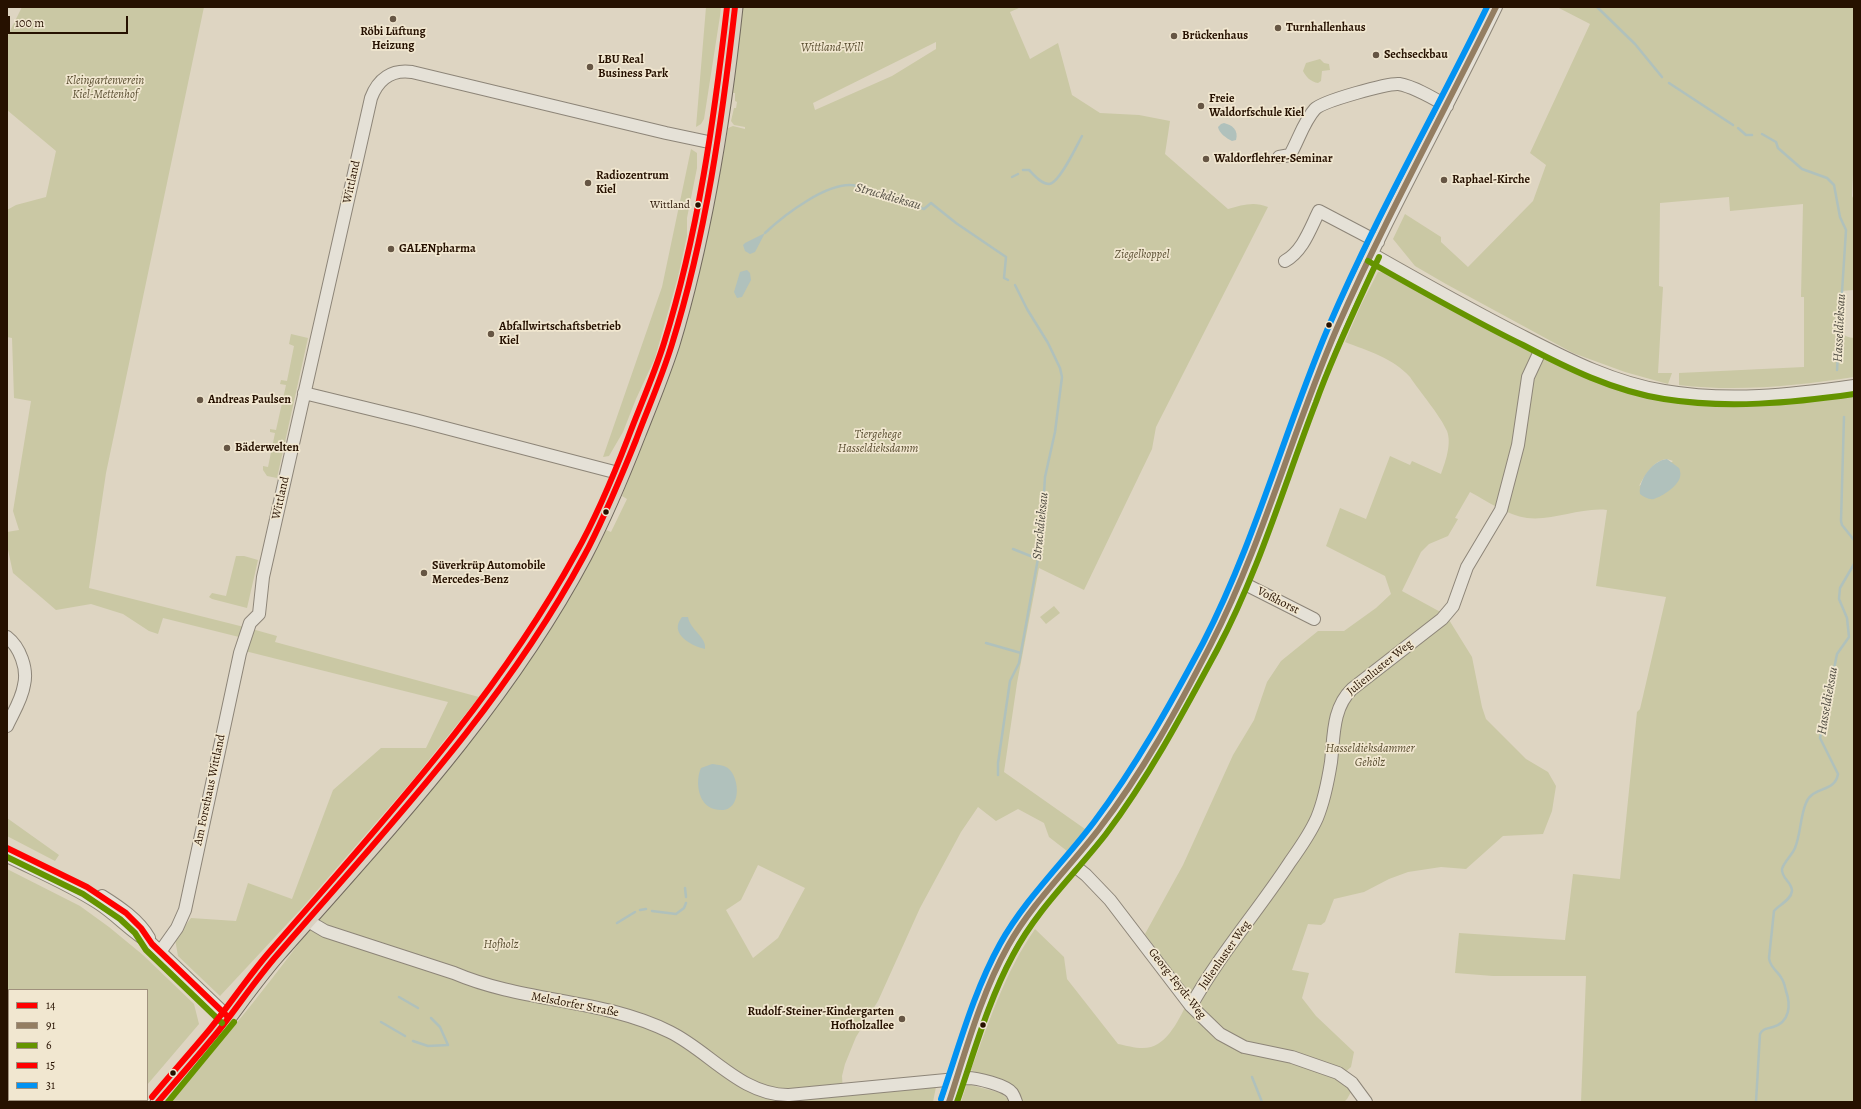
<!DOCTYPE html>
<html>
<head>
<meta charset="utf-8">
<style>
  body { margin:0 }
  #map { position:relative; width:1861px; height:1109px; overflow:hidden; background:#ded5c2; font-family:Alegreya,serif }
  canvas { display:block }
  .frame { position:absolute; inset:0; border:8px solid #261100; pointer-events:none }
  .legend { position:absolute; left:8px; top:989px; width:140px; height:112px; box-sizing:border-box; background:#f1e7d0; border:1px solid #a0917d; margin:0; padding:5px 7px; list-style:none; font-size:12px; color:#261100 }
  .legend li { display:flex; align-items:center; gap:8px; height:20px }
  .legend b { width:20px; border:1px solid #a0917d }
  .scale { position:absolute; left:8px; top:16px; width:120px; height:18px; box-sizing:border-box; border:2px solid #261100; border-top:0; padding-left:5px; font-size:12px; line-height:14px; white-space:nowrap; color:#261100; -webkit-text-stroke:3px #f1e7d0; paint-order:stroke }
</style>
</head>
<body>
<div id="map">
<canvas width="1861" height="1109"></canvas>
<div class="frame"></div>
<ul class="legend">
<li><b style="height:5px;background:#f00"></b>14</li>
<li><b style="height:5px;background:#947e62"></b>91</li>
<li><b style="height:5px;background:#659400"></b>6</li>
<li><b style="height:5px;background:#f00"></b>15</li>
<li><b style="height:5px;background:#0292f2"></b>31</li>
</ul>
<div class="scale">100 m</div>
</div>
<script>
const ctx = document.querySelector('canvas').getContext('2d');
ctx.lineJoin = 'round';
function fill(path, color) { ctx.fillStyle = color; ctx.fill(path, 'evenodd'); }
function strokePath(path, color, width, dash) { ctx.strokeStyle = color; ctx.lineWidth = width; ctx.lineCap = dash ? 'butt' : 'round'; ctx.setLineDash(dash || []); ctx.stroke(path); }
function drawText(font, color, halo, rows, align = 'center') {
  ctx.font = font + ' Alegreya,serif'; ctx.lineWidth = 3.5; ctx.setLineDash([]); ctx.textBaseline = 'middle'; ctx.strokeStyle = halo; ctx.fillStyle = color; for (const [text, x, y, turn = 0] of rows) {
    ctx.save(); ctx.translate(x, y); ctx.rotate((+turn || 0) * Math.PI / 180); ctx.textAlign = isNaN(turn) ? turn : align; if (halo) ctx.strokeText(text, 0, 0); ctx.fillText(text, 0, 0); ctx.restore();
  }
}
fill(new Path2D(`
  M22,7H204L106,473L89,588L244,627L239,637L163,618L158,634L149,631L123,614L91,604L56,610L13,573L7,545V532L19,530L13,511L31,401L14,398L12,338L7,337V210L16,205L46,197L56,151L7,110V37Z
  M706,7H721L720,16L704,119L701,124L696,127Z
  M739,7H1021L1010,12L1030,59L1058,43L1072,95L1100,113L1139,115L1170,121L1165,154L1228,209C1242,205 1254,201 1268,207L1156,427L1152,449L1084,590L1039,568L1017,683L1004,772L1085,829L1067,851L1049,837L1044,823L1018,809L996,821L978,807L961,832L920,908L878,1001L856,1037L845,1064L842,1076L843,1093L920,1086L936,1087L933,1102H171C226,1037 280,971 330,901L586,566L606,530L611,532L627,499L622,496L645,435L719,179L728,128L733,126L745,129V127L734,125L731,121L734,108H736L737,102L735,101V93H733ZM936,42V49L892,76L815,110L813,103ZM758,865L805,888L778,938L753,958L726,910L741,900Z
  M1557,7H1854V152L1852,196L1854,200V290L1841,291L1835,319C1836,329 1844,338 1854,338V377C1797,386 1737,392 1679,385V373L1804,367V297H1801L1803,204L1730,211L1729,197L1660,203L1659,286L1663,287L1658,373H1672L1668,384L1625,372L1573,353L1446,284L1415,266L1393,239L1405,214L1441,237V242L1468,267L1533,201L1546,165L1530,153L1590,24Z
  M1320,59L1324,63L1329,64L1330,70L1322,71L1321,81L1318,83C1311,82 1306,77 1303,71L1306,63Z
  M691,149L697,153V168L687,218V236L678,277L655,358L636,399L623,432L609,456L603,457L662,287Z
  M1378,272L1390,273L1560,363C1618,390 1680,403 1745,403C1781,403 1818,396 1854,392V1102H1581L1586,976H1493L1455,973L1459,933L1565,940L1573,874L1620,879L1637,712L1640,709L1666,597L1596,586L1607,510C1581,507 1554,521 1527,518C1507,515 1487,501 1470,492L1455,518L1458,519L1448,536L1429,544L1421,552L1402,591L1446,615L1472,657L1482,707L1486,719L1526,759L1548,772L1556,786L1552,811L1543,834L1503,836L1466,869L1441,867L1408,872L1389,879L1364,892L1334,899L1325,922L1321,925L1308,924L1292,970L1309,973L1302,998L1316,1016L1354,1052L1351,1067L1344,1073L1347,1085L1351,1092L1347,1099L1344,1102H1018L1006,1086L971,1070C989,1022 1005,972 1035,929L1064,957L1067,979L1118,1044C1128,1046 1141,1050 1151,1047C1170,1042 1183,1012 1190,996L1145,934L1183,865L1233,755L1254,720L1267,682L1281,661L1318,631H1344L1376,608L1391,594L1385,576L1326,546L1340,508L1366,519L1390,456L1410,465L1412,461L1441,474C1445,463 1452,444 1447,431C1440,415 1420,392 1410,377C1393,358 1368,351 1345,342L1361,305ZM1667,459L1673,461L1639,486C1645,475 1654,460 1667,459Z
  M291,334L308,338L277,478L267,476L263,470V466L268,467L275,433L270,432V429L276,430L286,385L280,384L281,380L287,381L294,346L289,344Z
  M236,556H244L258,560L247,608L212,599L209,597L212,593L226,596Z
  M1054,606L1060,613L1046,624L1040,617Z
  M252,629L277,636L275,642L479,697L412,781L302,908L220,996L178,956L175,939L191,918L236,921L248,883L292,899L333,790L381,748H426L448,702L245,651Z
  M7,818L59,855L55,861L7,836Z
  M7,869L80,906L109,927L143,955L194,1004L199,1024L147,1085V990H9V1100H134L132,1102H7Z
  M967,1084L1001,1093L1011,1102H961Z`), '#cac8a4');
fill(new Path2D(`
  M1224,123C1232,125 1239,130 1236,140L1232,141C1226,138 1219,133 1218,127L1221,124Z
  M765,233L755,252L750,254L745,251L743,245L745,243Z
  M747,270L750,273L751,280L742,297L737,298L734,292L740,272Z
  M1667,459L1679,468C1680,470 1681,474 1680,477C1678,486 1663,496 1654,499C1649,500 1644,497 1640,494C1638,480 1653,460 1667,459Z
  M682,617H688C690,630 707,637 705,649C692,646 668,634 682,617Z
  M712,764C719,765 725,765 729,769C738,777 741,801 729,808C725,811 719,810 714,809C698,805 695,781 701,768Z`), '#b0c1bc');
strokePath(new Path2D(`
  M1597,7L1635,44L1662,77
  M1669,83L1733,125
  M1738,128L1746,135H1752
  M1762,134L1776,142L1778,148L1802,169L1827,178L1834,185L1840,217L1846,230L1837,370
  M1023,170H1029C1034,175 1041,184 1049,184C1059,184 1077,145 1082,136
  M1012,177L1018,174
  M765,233C783,216 830,179 857,186C880,191 902,202 924,209L931,203L956,223L1006,257L1004,278L1008,280
  M1844,417L1841,521L1842,525L1854,540
  M1013,549L1038,559
  M986,643L1021,653
  M998,775V763L1010,681L1019,663L1041,542L1045,477L1055,432L1062,377L1060,368L1048,343L1027,309L1015,285
  M685,888L686,897
  M640,910L646,909
  M652,911L676,914L684,908L686,903
  M617,923L635,912
  M399,997L418,1008
  M381,1022L405,1036
  M413,1041L428,1046L448,1045L440,1027L431,1018
  M1252,1077L1262,1102
  M1756,1102L1760,1034C1763,1028 1767,1029 1773,1027C1790,1022 1791,1005 1786,991C1785,987 1784,982 1782,979C1778,971 1770,968 1769,958L1774,911C1779,905 1791,900 1792,891C1792,882 1781,878 1782,869C1784,862 1792,855 1795,848C1801,833 1800,817 1806,803C1812,786 1835,793 1838,774L1820,738L1837,654L1849,637L1847,618L1839,599L1840,588L1854,564`), '#b0c1bc', 2.5);
const minor = new Path2D(`
  M1279,157L1290,155C1298,141 1304,121 1315,109C1323,101 1388,83 1399,84C1415,87 1433,98 1447,106
  M1372,254C1423,283 1474,312 1526,338C1571,361 1615,383 1664,391C1728,402 1791,395 1854,386
  M1285,261C1303,251 1310,229 1319,211L1378,242
  M304,393L415,420L622,474
  M1241,582L1314,619
  M7,637C20,647 28,669 24,685C22,699 13,713 7,726
  M7,856C37,871 69,884 98,903C117,915 132,933 152,944L228,1017
  M1071,863L1086,875L1110,900L1191,1006L1220,1034L1244,1047L1292,1057L1338,1073L1352,1083L1366,1102
  M102,896C118,906 139,920 149,938
  M308,921L325,931L454,973C524,1003 602,998 670,1032C709,1051 742,1096 789,1095L967,1078C977,1078 1006,1085 1012,1093C1014,1096 1015,1099 1016,1102
  M160,952L177,928L185,910L240,653L250,623L259,614L263,577L371,98C378,79 392,69 412,72L666,133L718,144
  M1191,1006C1219,955 1258,911 1290,862C1300,848 1310,834 1317,818C1324,801 1328,781 1331,762C1334,737 1332,708 1352,689L1442,619L1453,606L1467,567L1501,510L1518,445L1528,377L1542,347
  M949,1102C967,1049 981,995 1008,946C1033,903 1069,868 1099,829C1143,772 1177,708 1211,644C1264,544 1291,432 1337,328C1385,219 1444,115 1496,7`);
const major = new Path2D(`
  M158,1102C178,1079 197,1057 216,1034C237,1007 256,979 278,954C389,828 505,705 584,556C605,516 622,475 638,434C650,404 662,375 672,344C705,234 723,121 735,7`);
strokePath(minor, '#8d8578', 14);
strokePath(major, '#726a5e', 17);
strokePath(minor, '#e5e1d7', 12);
strokePath(major, '#d9d1c2', 15);
strokePath(new Path2D(`
  M7,848L87,887L126,913L141,928L152,944L228,1017
  M158,1102C177,1080 197,1057 216,1034C237,1008 256,979 278,954C388,827 504,705 584,556C604,519 620,479 636,440C648,408 662,377 672,344C706,235 722,121 735,7`), '#f00', 6);
strokePath(new Path2D(`
  M949,1102C966,1050 981,994 1008,946C1032,903 1069,868 1099,829C1143,772 1178,708 1211,644C1263,543 1292,432 1337,328C1385,219 1443,114 1496,7`), '#947e62', 6);
strokePath(new Path2D(`
  M1368,261C1419,290 1470,319 1523,345C1567,368 1613,391 1664,399C1727,409 1791,403 1854,394
  M7,857L83,894L120,919L135,933L146,950L222,1023
  M168,1102L234,1022
  M957,1102C974,1053 988,1001 1013,955C1037,909 1075,874 1106,834C1149,777 1183,713 1217,650C1259,571 1284,485 1316,402C1334,352 1357,305 1379,257`), '#659400', 6);
strokePath(new Path2D(`
  M152,1097C171,1074 191,1052 210,1029C231,1003 249,975 272,949C381,823 495,701 576,553C597,516 613,477 628,438C640,406 654,375 664,343C698,234 714,120 727,7`), '#f00', 6);
strokePath(new Path2D(`
  M941,1099C959,1047 973,993 1000,944C1025,899 1063,863 1094,822C1136,766 1170,705 1203,643C1255,542 1284,432 1328,328C1375,218 1435,114 1487,7`), '#0292f2', 6);
for (const [x, y, r, color] of [
  [393,19,4,"#665644"],
  [1278,28,4,"#665644"],
  [1174,36,4,"#665644"],
  [1376,55,4,"#665644"],
  [590,67,4,"#665644"],
  [1201,106,4,"#665644"],
  [1206,159,4,"#665644"],
  [1444,180,4,"#665644"],
  [588,183,4,"#665644"],
  [698,205,3.5,"#261100"],
  [391,249,4,"#665644"],
  [1329,325,3.5,"#261100"],
  [491,334,4,"#665644"],
  [200,400,4,"#665644"],
  [227,448,4,"#665644"],
  [606,512,3.5,"#261100"],
  [424,573,4,"#665644"],
  [902,1019,4,"#665644"],
  [983,1025,3.5,"#261100"],
  [173,1073,3.5,"#261100"]
]) { const dot = new Path2D(); dot.arc(x, y, r, 0, 2 * Math.PI); ctx.fillStyle = color; ctx.fill(dot); strokePath(dot, '#f1e7d0', 1.5); }
drawText('11px', '#261100', '#f1e7d0', [
  ["Wittland",690,205]
], 'right');
drawText('bold 12px', '#261100', '#f1e7d0', [
  ["Turnhallenhaus",1286,28],
  ["Röbi Lüftung",393,32,"center"],
  ["Heizung",393,46,"center"],
  ["Brückenhaus",1182,36],
  ["Sechseckbau",1384,55],
  ["LBU Real",598,60],
  ["Business Park",598,74],
  ["Freie",1209,99],
  ["Waldorfschule Kiel",1209,113],
  ["Waldorflehrer-Seminar",1214,159],
  ["Radiozentrum",596,176],
  ["Kiel",596,190],
  ["Raphael-Kirche",1452,180],
  ["GALENpharma",399,249],
  ["Abfallwirtschaftsbetrieb",499,327],
  ["Kiel",499,341],
  ["Andreas Paulsen",208,400],
  ["Bäderwelten",235,448],
  ["Süverkrüp Automobile",432,566],
  ["Mercedes-Benz",432,580],
  ["Rudolf-Steiner-Kindergarten",894,1012,"right"],
  ["Hofholzallee",894,1026,"right"]
], 'left');
drawText('italic 12px', '#5a4e31', '#f1e7d0', [
  ["Wittland-Will",832,48],
  ["Kleingartenverein",105,81],
  ["Kiel-Mettenhof",105,95],
  ["Ziegelkoppel",1142,255],
  ["Tiergehege",878,435],
  ["Hasseldieksdamm",878,449],
  ["Hasseldieksdammer",1370,749],
  ["Gehölz",1370,763],
  ["Hofholz",501,945]
]);
drawText('12px', '#261100', '#f1e7d0', [
  ["Wittland",352,182,-77],
  ["Wittland",281,498,-77],
  ["Voßhorst",1278,601,27],
  ["Julienluster Weg",1380,668,-39],
  ["Am Forsthaus Wittland",210,790,-78],
  ["Julienluster Weg",1225,955,-55],
  ["Georg-Feydt-Weg",1177,984,52],
  ["Melsdorfer Straße",575,1005,11]
]);
drawText('italic 13px', '#4f4b41', '#f1e7d0', [
  ["Struckdieksau",888,197,16],
  ["Hasseldieksau",1840,328,-87],
  ["Struckdieksau",1041,526,-84],
  ["Hasseldieksau",1828,701,-80]
]);
</script>
</body>
</html>
